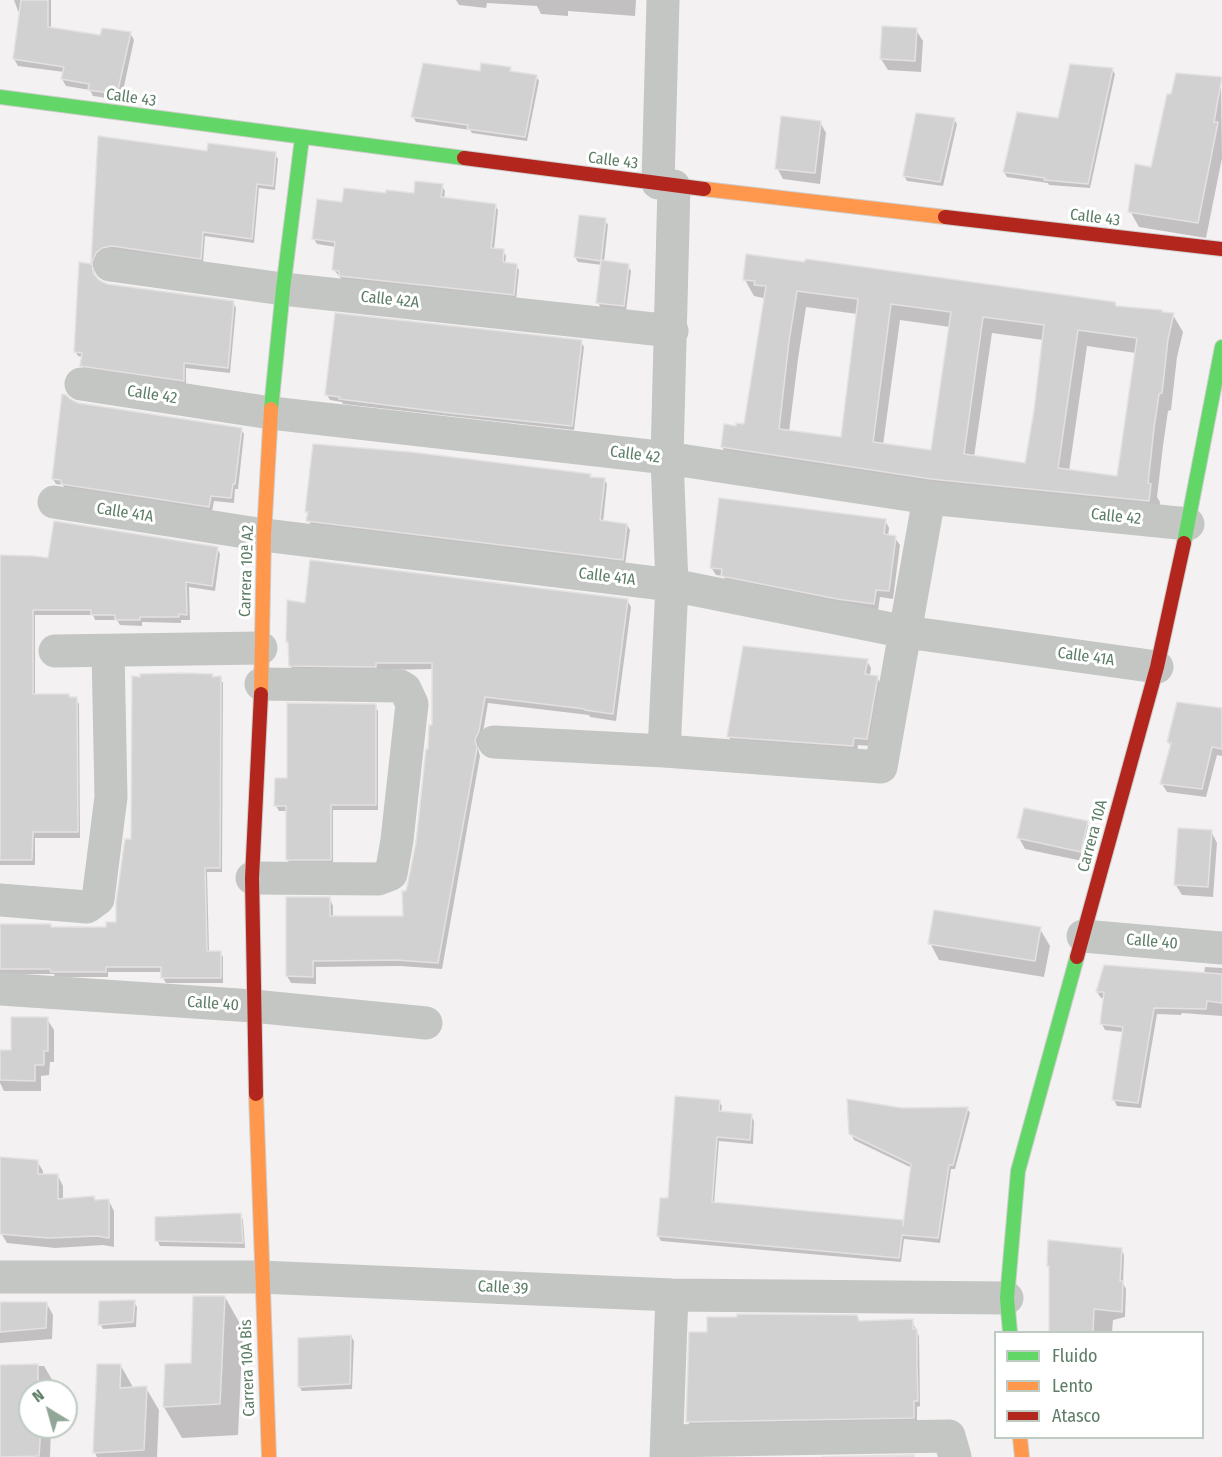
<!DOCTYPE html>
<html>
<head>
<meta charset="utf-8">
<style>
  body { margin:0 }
  #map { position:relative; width:1222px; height:1457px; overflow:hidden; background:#f4f1f2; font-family:"Fira Sans Condensed",sans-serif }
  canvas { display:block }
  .legend { position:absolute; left:994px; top:1331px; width:210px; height:108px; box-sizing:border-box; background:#fff; border:2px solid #becbc2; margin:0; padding:8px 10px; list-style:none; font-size:18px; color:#5d7d66 }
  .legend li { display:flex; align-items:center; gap:12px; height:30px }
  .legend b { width:30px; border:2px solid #becbc2 }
  .north { position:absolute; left:18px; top:1379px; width:60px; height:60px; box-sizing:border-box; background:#fff; border:2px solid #becbc2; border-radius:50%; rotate:323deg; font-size:16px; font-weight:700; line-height:24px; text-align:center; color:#5d7d66 }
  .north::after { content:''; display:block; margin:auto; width:21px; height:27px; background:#92a697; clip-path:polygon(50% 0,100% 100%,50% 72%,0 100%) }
</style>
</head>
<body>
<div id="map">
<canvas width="1222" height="1457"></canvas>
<ul class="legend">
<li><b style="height:8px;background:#63d668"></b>Fluido</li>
<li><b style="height:8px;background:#ff974d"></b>Lento</li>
<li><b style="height:8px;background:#b3261e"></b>Atasco</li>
</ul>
<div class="north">N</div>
</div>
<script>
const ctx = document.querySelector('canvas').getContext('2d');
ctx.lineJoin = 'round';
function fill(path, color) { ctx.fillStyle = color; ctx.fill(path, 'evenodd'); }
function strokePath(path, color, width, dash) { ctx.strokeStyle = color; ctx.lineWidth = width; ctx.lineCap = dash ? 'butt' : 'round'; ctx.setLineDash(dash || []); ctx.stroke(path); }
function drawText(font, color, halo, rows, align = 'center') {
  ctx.font = font + ' "Fira Sans Condensed",sans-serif'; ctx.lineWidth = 6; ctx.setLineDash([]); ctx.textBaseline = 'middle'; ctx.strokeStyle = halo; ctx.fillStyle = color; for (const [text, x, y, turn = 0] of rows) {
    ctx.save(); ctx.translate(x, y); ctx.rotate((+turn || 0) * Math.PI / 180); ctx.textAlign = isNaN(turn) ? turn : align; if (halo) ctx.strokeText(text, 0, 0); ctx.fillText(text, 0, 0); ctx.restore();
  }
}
fill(new Path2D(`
  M14,0H51V29L101,37L130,33L134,40L121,100L93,96L90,90L66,86L62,79L64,72L18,66L14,59L21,12L18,11Z
  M456,0H636L635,16L568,11V16L541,14L537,6L487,3L486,8L459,5Z
  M916,30L923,41L921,72L888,70L881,59Z
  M510,68L513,73L536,76L539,81L527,141L472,133L470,130L416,122L413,117L481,73Z
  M1112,69L1115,74L1090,188L1049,185L1048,183L1007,177L1004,172Z
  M1221,79L1222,158L1206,238L1139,227L1130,211L1152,169Z
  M954,119L957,124L943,186L907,181L904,176Z
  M820,122L826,133L820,184L783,179L777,168Z
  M99,138L208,153L275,154L278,159L275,190L259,188L254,243L205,236L203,263L97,259L93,269L97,281L106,285L233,302L236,308L230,373L186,368V385L85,371L82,366L83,357L78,356L75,351L92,266Z
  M442,186L445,191L444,199L495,205L498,210L494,250L503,251L506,256L505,264L516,265L519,270L516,300L343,281L334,270L336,247L317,244L314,239L343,204L387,194L415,195Z
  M580,217L605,220L608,225L604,262L628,266L631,271L626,311L601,308L598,303L602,265L578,262L575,257Z
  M745,280L1116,307L1173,315L1183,332L1177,357L1171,410L1168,411L1163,446L1157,497L1160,502L1158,518L732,464L722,447L737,428L746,425L765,301L763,298L754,296ZM806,307L857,314L842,439L789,432L798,359ZM900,320L950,327L933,452L883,445ZM992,333L1043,340L1035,411L1026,465L974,457ZM1087,346L1136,353L1118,477L1069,471Z
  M581,342L584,347L574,430L343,404L342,402L330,400L327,395Z
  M78,404L241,429L244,434L238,489H235L234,503L214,501L212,512L65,489L63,485L56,484L53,479Z
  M590,476L592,478L604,479L607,484L603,522L627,525L630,530L625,565L311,526L306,511Z
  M885,520L889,528L888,537L895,538L900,545L893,599L880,597L878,611L728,583L723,576L716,575L711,567Z
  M217,548L220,554L215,591L189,587L190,620H181V623L142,622V626L120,625L117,620H95L93,615H35V695L76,699L79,704L80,838H35V865H0V557L49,560Z
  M627,600L631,607L616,721L590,717L589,715L488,703L482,738L478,748L480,756L442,969L401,966L316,967V984L291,983L287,976L330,899L333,906V917L404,918L433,726L434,669L294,672L290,665V647L287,642L288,602L306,604Z
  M867,661L871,668L870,676L877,677L881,685L871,746L858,745L857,753L733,744L729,737Z
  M212,675L214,678H220L223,683L222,872H207L209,952H220L223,957V983H166L163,978V972H108V977H55L54,974H0V926L52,929L108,928L118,924L133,841Z
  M375,706L378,711V810H333V865L290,864L287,859L288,811H279L276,806L288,779Z
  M1222,710V756L1217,755L1206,797L1167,792L1162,784L1171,747L1168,742Z
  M1087,823L1093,834L1087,862L1025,849L1019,838Z
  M1211,831L1217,843L1213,897L1182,895L1175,884Z
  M1040,929L1050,946L1044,977L939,960L930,943Z
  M1205,967L1222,968V1016L1182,1013L1181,1015L1157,1014L1141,1108L1117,1106L1114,1100L1123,1032L1105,1030L1102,1024L1105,998H1101L1097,992L1204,974Z
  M47,1019L54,1030V1062H50L49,1075L41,1076V1091H4L0,1083V1052L12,1053Z
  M719,1101L722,1106L721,1113L751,1116L754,1121L753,1144L719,1141L714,1204L902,1221L904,1225L912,1168L854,1140L851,1134L902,1110L967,1108L970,1113L955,1169H951L940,1243L904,1239L901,1262L661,1241L658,1236L669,1200Z
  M37,1161L43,1171V1176H58L63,1186V1200L109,1201L114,1211V1247L103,1245L55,1248L7,1243L1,1233Z
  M240,1215L243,1220L245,1248L160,1246L157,1240Z
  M1121,1249L1124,1255L1123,1283L1126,1289L1125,1317L1113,1320L1112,1332H1050L1051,1270L1048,1265Z
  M225,1297L243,1329L238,1435L182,1438L164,1407L192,1364Z
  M134,1302L137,1307L136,1327L103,1329L100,1324Z
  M0,1303L47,1304L53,1315L52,1339L0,1343Z
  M912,1321L919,1336L920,1406L917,1407V1423L691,1427L688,1422L708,1334Z
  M351,1336L354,1341L352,1389L302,1391L299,1386Z
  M0,1366H44L54,1383L53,1391H30V1427H51L50,1457H0Z
  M121,1366L134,1389L146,1388L159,1410L157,1457H97L95,1453Z`), '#0003');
const building = new Path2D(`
  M21,0H48V27L100,35L102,28L131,32L117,94L88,90L89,84L61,79L64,67L13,59Z
  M882,26L917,28L915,61L880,59Z
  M423,63L480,71L481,63L511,67L510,71L537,75L525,137L467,129L468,125L411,117Z
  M1070,64L1113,68L1088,184L1044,180L1045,178L1003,172L1017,112L1058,118Z
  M1176,73L1222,77L1214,122H1218L1198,223L1128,212L1135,164L1151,167L1167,94H1171Z
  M916,113L955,118L940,182L903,176Z
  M781,116L821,121L815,173L775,169Z
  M98,136L207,151L208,143L276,152L273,186L257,184L252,239L203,232L201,259L112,246L102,248L96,253L92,262L93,273L99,280L107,284L234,301L228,368L184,363V381L80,366L82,353L74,352L79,262L91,264Z
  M415,181L443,184L441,197L496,204L491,248L504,249L503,262L517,264L514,295L339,276V271L332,270L335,242L312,239L317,199L342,202L344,188L386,193V190L414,193Z
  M579,215L606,218L601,260L629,264L624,306L596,303L601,261L574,257Z
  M746,254L804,262L806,259L1115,302L1116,306L1162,310V312L1174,313L1168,339L1162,393L1159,394L1154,428L1148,483L1151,484L1149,501L931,479L721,447L724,424L736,426V423L744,424L766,286L754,285L755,281L743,280ZM797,291L858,299L841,437L779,429L789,341ZM891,304L951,312L931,450L873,442ZM983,317L1044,325L1034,411L1025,463L964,454ZM1078,330L1137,338L1117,476L1058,468Z
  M335,313L582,340L572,426L449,413L339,399L340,397L325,395Z
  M62,394L66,395L70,399L78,403L242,428L235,484H233L231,498L211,496L209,507L61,484V480L52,479Z
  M313,444L410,452L591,474L590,477L605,478L600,520L627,524L623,560L306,521L308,512H305Z
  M719,498L886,519L884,534L896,536L889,591L876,590L874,604L837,599L721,576L722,569L710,568Z
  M54,521L218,547L212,586L186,582L187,615L179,614V617H140V620H115V615H91V610H33V694H69V697H77L78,832H33L32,860H0V555L34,556L48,558Z
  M310,560L628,599L613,714L585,710V709L485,697L479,731L475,740L477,748L438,963L396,960L313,961V977L286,976V897H330V916H403L402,891H406L409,877L416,842L426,749H428L429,725H432V663H376V667L289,666L288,642H286L287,600L305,603Z
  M743,646L868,659L865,674L878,676L867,739L854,738L853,746L727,737Z
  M184,673L213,674L212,677L221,676L220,868H205L207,951H221V978H161V967H106V972H51L50,969H0V924H51V927H106V922H116V902L125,839H131L132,676L140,677V674Z
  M1177,702L1222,708V749L1212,747L1202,789L1160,784L1171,743L1167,742Z
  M287,703L376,704V805H331V860H286V806H274L275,778H287Z
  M1024,808L1088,821L1081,852L1017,838Z
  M1178,828L1212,830L1208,887L1174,885Z
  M934,910L1041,927L1035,961L928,944Z
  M1104,965L1222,974V1003L1207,1001L1206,1009L1154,1008L1138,1103L1112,1100L1123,1027L1100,1024L1104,992H1096Z
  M11,1017H48V1051H44V1065H35V1081L0,1080V1050H11Z
  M675,1096L720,1100L719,1111L752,1114L750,1140L717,1137L712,1202L903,1220V1226L911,1164L849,1134L847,1099L902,1108L968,1107L953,1165H949L938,1238L902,1235L899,1258L657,1236L660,1198H668Z
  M0,1157L38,1160V1174H58V1199L94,1196L95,1200L109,1199V1238L97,1236L48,1238L0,1234Z
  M241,1213L243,1243L155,1241V1217Z
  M1048,1240L1122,1248L1120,1281H1123L1122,1312L1094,1309L1093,1332H1049V1266H1047Z
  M193,1296H225L220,1404L163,1407L165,1364L191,1363Z
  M135,1300L133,1322L98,1325L99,1301Z
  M0,1302H47L46,1328L0,1332Z
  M737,1314L857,1315L859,1321L913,1319V1329H917V1366L918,1401H914V1418L686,1422L689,1332H707V1317H737Z
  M351,1335L350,1384L298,1387V1338Z
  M38,1364V1391H30V1427H41L39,1456L0,1457V1365Z
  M97,1364H121L120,1388L147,1386L144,1450L93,1453Z
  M914,1455V1457H822Z`);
fill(building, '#d0d1d0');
strokePath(building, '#e3e1e2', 1.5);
const fast = new Path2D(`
  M0,97L464,158
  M271,409L283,289L302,138
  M1184,543L1222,347
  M1010,1332L1007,1298L1018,1171L1077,957`);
const slow = new Path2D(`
  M704,189L945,217
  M261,694L264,535L271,409
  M256,1094L269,1457
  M1020,1438L1022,1457`);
const jam = new Path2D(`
  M464,158L704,189
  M945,217L1222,249
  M1077,957L1157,667L1184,543
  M256,1094L252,878L261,694`);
strokePath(fast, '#cececd', 16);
strokePath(slow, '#cececd', 16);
strokePath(jam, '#cececd', 16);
strokePath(new Path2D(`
  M658,183L663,0
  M110,265L283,289L672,331
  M81,384L271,413L667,458L929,498L1188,524
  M54,502L264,535L672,585L906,632L1157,667
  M55,651L261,648
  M494,742L664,751L881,767L929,498
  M664,751L672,585L667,458L674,186
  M252,878L378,879L391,874L397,840L412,704L405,689L400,686L261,684
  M0,900L87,907L98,899L111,797L108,651
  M1083,936L1222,948
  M0,989L253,1006L426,1023
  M0,1277H261L672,1295L1007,1298
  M667,1441L949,1436L955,1457
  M666,1457L672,1295`), '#c3c6c3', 33);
strokePath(fast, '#63d668', 14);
strokePath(slow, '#ff974d', 14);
strokePath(jam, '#b3261e', 14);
drawText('16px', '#5d7d66', '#fff', [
  ["Calle 43",131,98,8],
  ["Calle 43",613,161,7],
  ["Calle 43",1095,218,7],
  ["Calle 42A",390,300,6],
  ["Calle 42",152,395,9],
  ["Calle 42",635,455,7],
  ["Calle 41A",125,513,9],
  ["Calle 42",1116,517,6],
  ["Carrera 10ª A2",247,571,-88],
  ["Calle 41A",607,577,7],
  ["Calle 41A",1086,657,8],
  ["Carrera 10A",1093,836,-75],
  ["Calle 40",1152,942,5],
  ["Calle 40",213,1004,4],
  ["Calle 39",503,1288,3],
  ["Carrera 10A Bis",248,1368,-92]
]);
</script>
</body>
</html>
